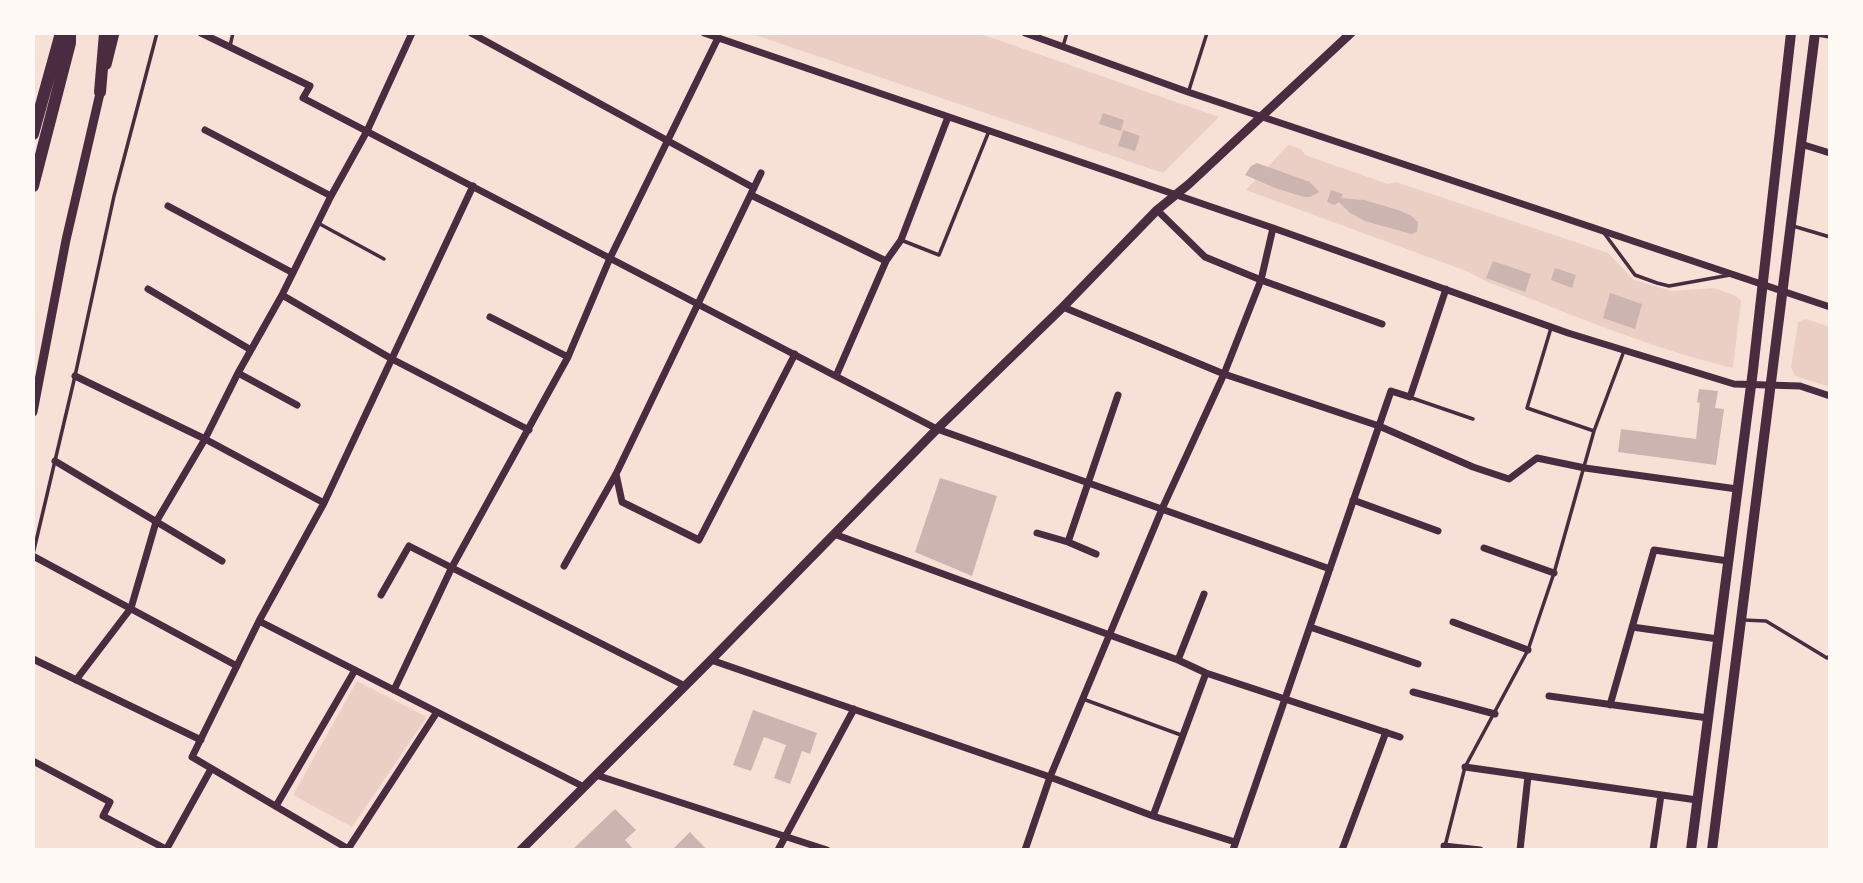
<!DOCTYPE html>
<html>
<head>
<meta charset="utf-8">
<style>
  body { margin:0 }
  #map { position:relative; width:1863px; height:883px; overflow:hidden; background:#f7e1d7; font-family:"Sofia Sans Condensed",sans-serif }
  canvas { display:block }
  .frame { position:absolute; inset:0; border:35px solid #fffaf5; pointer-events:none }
</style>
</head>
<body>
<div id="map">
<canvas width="1863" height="883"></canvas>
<div class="frame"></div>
</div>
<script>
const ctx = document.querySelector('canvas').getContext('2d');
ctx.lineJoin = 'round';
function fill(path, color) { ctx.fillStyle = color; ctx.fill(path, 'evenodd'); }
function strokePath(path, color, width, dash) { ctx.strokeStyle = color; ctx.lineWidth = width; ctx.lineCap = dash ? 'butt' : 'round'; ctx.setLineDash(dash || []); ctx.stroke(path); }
fill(new Path2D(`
  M749,33H978L1219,117L1163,173Z
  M1288,145L1301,149L1305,155L1388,184L1396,182L1608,253L1634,280L1672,291L1714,288L1736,296L1741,301L1733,368C1648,348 1566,312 1485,281L1469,272L1246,190Z
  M1806,319L1830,327V387L1795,376L1791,367L1798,322Z
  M357,681L427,717L352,827L293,795Z`), '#ebcfc5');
fill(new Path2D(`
  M1103,113L1124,120L1121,131L1099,124Z
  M1123,130L1140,136L1135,151L1118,146Z
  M1257,163L1310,182L1319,192L1310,197H1304L1275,188L1245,175L1251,166Z
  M1331,190L1343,194L1341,198L1364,200L1398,210L1410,215L1418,222L1417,232L1411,234L1365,221L1350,213L1339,202L1334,205L1327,202Z
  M1493,261L1531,274L1525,292L1486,278Z
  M1555,268L1576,275L1572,288L1551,280Z
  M1610,293L1642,304L1635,329L1603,318Z
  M1699,389L1718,391L1715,408L1724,409L1716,465L1618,452L1621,429L1696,439L1700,403L1697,402Z
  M940,478L997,496L972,576L915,552Z
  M753,710L817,733L810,754L802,751L790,784L774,778L786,745L764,737L751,771L733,765Z
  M615,809L636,830L625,840L634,850H572Z
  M690,832L707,850H672Z`), '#ccb4b1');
strokePath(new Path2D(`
  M1818,35L1830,37
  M230,46L233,33
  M1063,46L1067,33
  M1189,90L1207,33
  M318,223L384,259
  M1793,226L1830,237
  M1604,233L1635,275L1657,283L1669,286L1730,275
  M901,240L939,255L989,131
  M1551,328L1527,408L1594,431
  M1412,398L1473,419
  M33,554L75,376L114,196L157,33
  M1743,620L1766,621L1827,658L1830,656
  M1083,699L1181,735
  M1444,850L1465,767L1528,650L1554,573L1594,431L1624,351`), '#4a2c40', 3.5);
strokePath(new Path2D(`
  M201,33L310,86L303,98L937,429L1330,569
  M471,33L754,188
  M704,33L1273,228L1568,333L1734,384L1800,386L1830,396
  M1025,33L1188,92L1830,307
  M205,130L331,196
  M1801,144L1830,153
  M751,195L886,261
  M168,206L293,273
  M1157,210L1205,257L1261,280L1382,324
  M148,289L251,350
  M282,295L392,359L529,430
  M1063,307L1224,374L1379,426L1473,467L1509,479L1537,458L1585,468L1737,489
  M490,317L568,357
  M238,373L297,405
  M75,376L205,439L324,503
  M836,376L886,261L901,240L948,117
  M55,461L222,561
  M616,474L622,502L699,540L795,354
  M1353,500L1438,531
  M1037,533L1068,542L1096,554
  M834,534L1178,660L1206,673L1400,737
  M1068,542L1118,395
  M1484,548L1554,573
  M33,556L237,666
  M564,566L616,474L761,173
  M381,595L409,546L685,686
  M259,621L584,787
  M1453,622L1528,650
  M1310,627L1418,664
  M1632,627L1718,639
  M33,659L201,740
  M711,660L1050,777L1153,816L1235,842
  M1178,660L1204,594
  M76,680L131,608L156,522L205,439L238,373L282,295L331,196L367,131L412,33
  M394,690L452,567L568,357L610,258L718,38
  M1413,692L1495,714
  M1549,696L1708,718
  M1610,705L1654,550L1728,561
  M33,761L110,802L103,816L166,849
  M1465,767L1697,800
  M596,775L827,850
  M276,806L355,670
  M1153,816L1206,673
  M1444,846L1480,850
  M348,849L437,712
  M166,850L211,769
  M350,850L192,757L259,621L324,503L473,186
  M778,850L854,709
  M1025,850L1050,777L1162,509L1224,374L1261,280L1273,228
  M1233,850L1391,391L1410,397L1446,289
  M1342,850L1386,732
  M1520,850L1528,776
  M1653,850L1661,795`), '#4a2c40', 7);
strokePath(new Path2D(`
  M107,65L115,33
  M33,412L66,240L101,89
  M521,850L711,660L937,429L1063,307L1157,210L1189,184L1351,33`), '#4a2c40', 9);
strokePath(new Path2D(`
  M1691,850L1753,370L1791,33
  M1712,850L1815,33`), '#4a2c40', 10);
strokePath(new Path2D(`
  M100,92L105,33
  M33,134L61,33
  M33,186L70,43V33`), '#4a2c40', 12);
</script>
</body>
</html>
